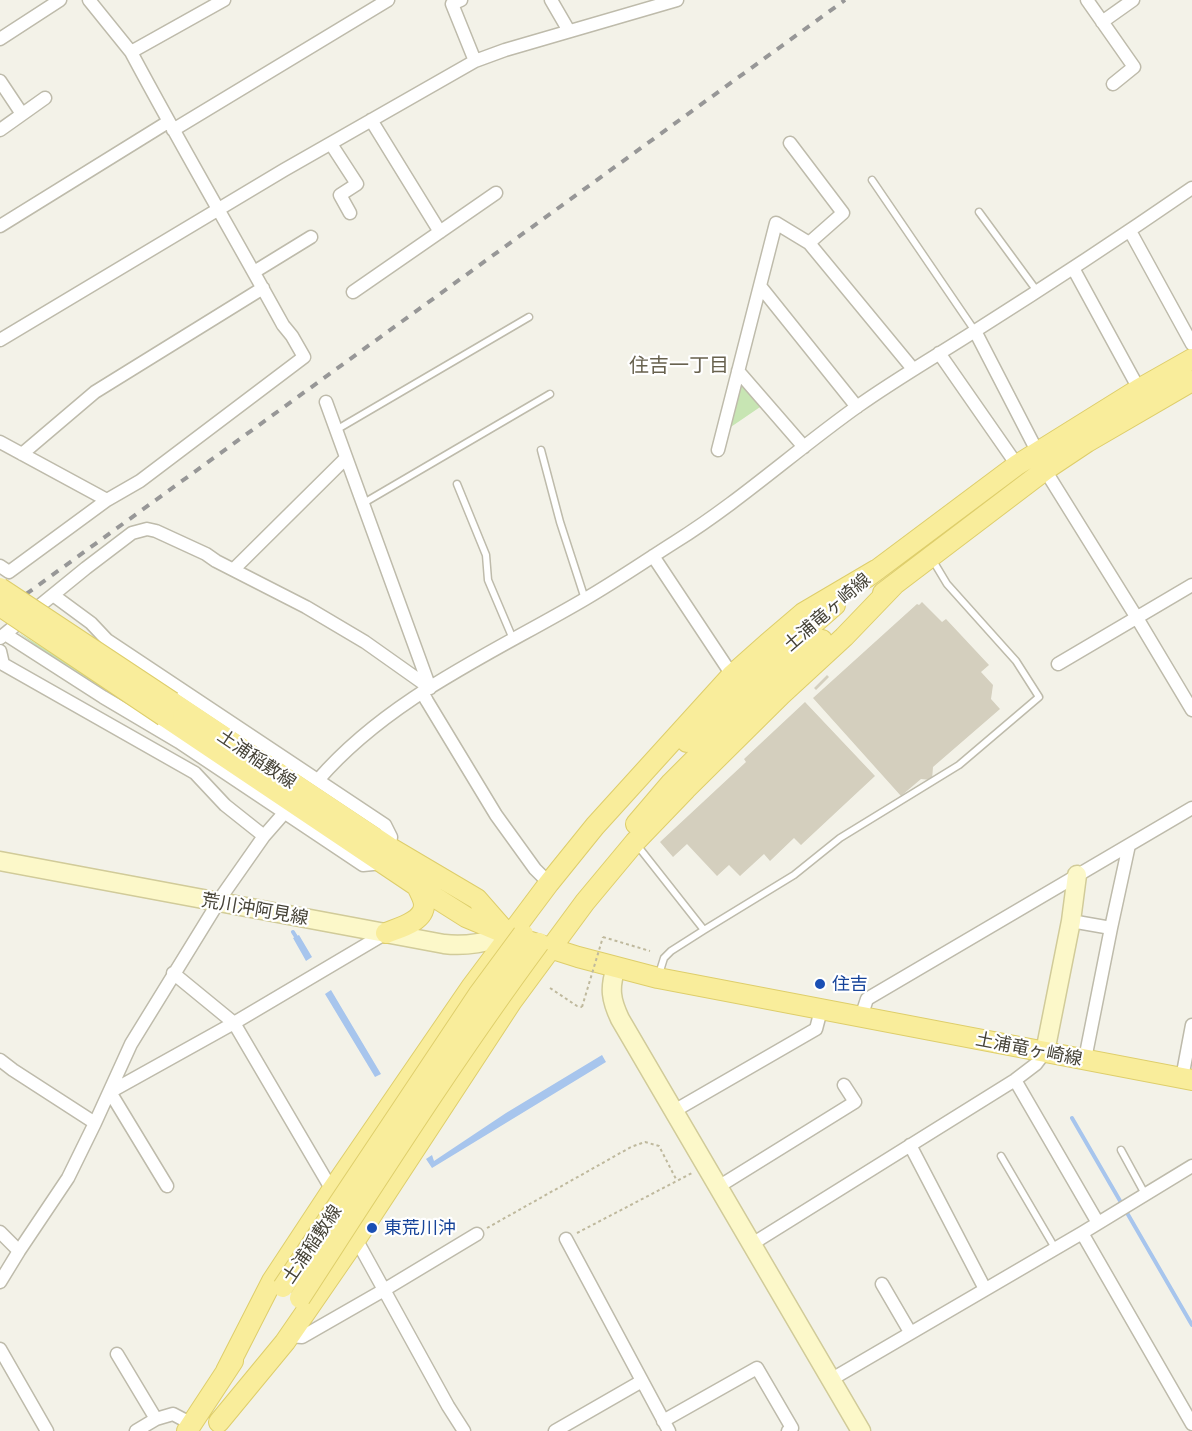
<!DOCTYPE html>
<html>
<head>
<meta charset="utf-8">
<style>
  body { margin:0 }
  canvas { display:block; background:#f3f2e8 }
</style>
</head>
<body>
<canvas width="1192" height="1431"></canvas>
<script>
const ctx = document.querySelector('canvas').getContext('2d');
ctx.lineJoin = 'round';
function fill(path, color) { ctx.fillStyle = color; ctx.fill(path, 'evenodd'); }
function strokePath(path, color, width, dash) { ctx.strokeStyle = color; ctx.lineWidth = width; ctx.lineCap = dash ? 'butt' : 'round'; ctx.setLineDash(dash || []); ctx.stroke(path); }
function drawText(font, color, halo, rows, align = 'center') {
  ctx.font = font + ' Barlow,"Noto Sans JP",sans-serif'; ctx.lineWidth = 4.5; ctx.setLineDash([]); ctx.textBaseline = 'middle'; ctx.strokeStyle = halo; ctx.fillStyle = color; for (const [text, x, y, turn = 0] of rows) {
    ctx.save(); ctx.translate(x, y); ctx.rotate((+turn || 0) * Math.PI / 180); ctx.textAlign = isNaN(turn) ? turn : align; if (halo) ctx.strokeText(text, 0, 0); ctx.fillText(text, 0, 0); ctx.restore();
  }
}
fill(new Path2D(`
  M738,371L766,403L722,433Z
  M16,631L106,687L100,692Z`), '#c7e5b3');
fill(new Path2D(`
  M299,935L312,957L306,961L293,938Z
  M331,990L381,1074L375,1077L325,994Z
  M602,1055L606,1062L432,1168L426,1159L432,1155L434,1161L506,1113Z`), '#a7c5ed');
strokePath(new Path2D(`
  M293,932L298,940
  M1072,1118L1192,1325`), '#a7c5ed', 4);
fill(new Path2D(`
  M922,602L942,622L946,619L989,665L981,672L993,685L991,699L1000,709L933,767L932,780L921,779L901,796L813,698L917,604L919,605Z
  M827,675L829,677L816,690L814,688Z
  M805,702L875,776L801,845L794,838L770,861L764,854L740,876L729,865L717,876L687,844L673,857L660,842L746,762L744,759Z`), '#d4cfbe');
const lane = new Path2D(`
  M872,180L975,331
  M979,212L1037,291
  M336,430L529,317
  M541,450L560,522L585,599
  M457,484L486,555L488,580L513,639
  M362,504L550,394
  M637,845L704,930
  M659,974L664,958L671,951L704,930L794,875L840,838L959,765L1039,697L1016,661L947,584L932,559
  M1121,1150L1145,1194
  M1001,1156L1055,1248`);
const street = new Path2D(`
  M89,0L131,52L224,0
  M461,0L452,4L475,61
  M551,0L569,31
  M1087,0L1134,67L1113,84
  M1102,22L1133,0
  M0,39L60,0
  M0,81L22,114
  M371,120L440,232
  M0,130L45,98
  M173,130L388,0
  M790,143L843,213L809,243
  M331,144L357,184L340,195L350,213
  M0,226L168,122
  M1130,231L1192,344
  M1073,268L1139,389
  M254,272L311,237
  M760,286L857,407
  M353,292L496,193
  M975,331L1037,451L1045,470L1137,618L1192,710
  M0,340L284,170L475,61L505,50L677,0
  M939,353L1017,465
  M738,371L804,447
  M326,402L430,688
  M0,442L107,500
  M718,450L776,223L809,243L913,369
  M22,454L95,392L263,288
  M653,556L732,675
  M0,566L9,572L107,500L140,481L304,357L292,336L283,325C233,234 180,144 131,52
  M234,569L346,458
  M53,595L91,623L107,640L385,825L391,837L389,847
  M5,634L103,697L179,742L363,865L383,863
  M0,638L86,568L132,533L147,529L156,531L206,554L216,561L306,607L365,642L430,688
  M0,651L3,664L195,773L225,805L264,836L224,893L131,1044L95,1123L68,1178L19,1251L0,1282
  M1058,664L1192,585
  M422,692L427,701L496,815L535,869L549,883
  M318,780C390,697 493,653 585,599C616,581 645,561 675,542C739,502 796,450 858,406C896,379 936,356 975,331C1048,285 1121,237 1192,188
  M264,836L285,812
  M1071,921L1111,928
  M173,973L234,1023L332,1190
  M861,1017L867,999L1192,808
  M1085,1059L1111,928L1129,845
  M0,1060L13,1070L95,1123
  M1182,1078L1192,1025
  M1015,1080L1098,1223
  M110,1092L234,1023L386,933
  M110,1092L167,1186
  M674,1111L816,1029L821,1010
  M910,1145L985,1289
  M718,1187L855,1102L844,1085
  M0,1232L19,1251
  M1082,1233L1192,1424
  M356,1239L448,1406L464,1431
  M566,1239L669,1431
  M752,1244L1015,1080L1036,1064L1045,1052
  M882,1284L910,1332
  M289,1336L302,1337L384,1290L477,1234
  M0,1349L47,1431
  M117,1354L156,1419L173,1414L192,1424
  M832,1379L1082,1233L1192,1166
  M663,1421L757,1368L792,1428L788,1431
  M136,1431L156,1419
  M555,1431L642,1381`);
const secondary = new Path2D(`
  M0,861L444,944C467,947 487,942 509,935
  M616,968C609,988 611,1000 620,1019L861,1431
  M1045,1052L1071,921L1077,875`);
const primary = new Path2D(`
  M866,578L1017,465L1139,389L1192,359
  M883,593L1045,470L1087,442L1192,381
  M172,702L389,847L477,899L505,931
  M164,716L417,886L466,917L509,935L578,957L658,978L1192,1080
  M687,742L755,675L835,605
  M636,824L671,783L768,686L822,640
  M386,933C398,928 424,922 424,905C424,899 419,891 417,886
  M226,1371L272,1281L332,1190L472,986L549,883L595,826L732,675L768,643L803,613L876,570
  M219,1422L285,1342L356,1239L512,1001L585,902L635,842L686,789L781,695L844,637L894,585
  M187,1431L233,1361`);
strokePath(lane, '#bebbab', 9);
strokePath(street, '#bebbab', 15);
strokePath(secondary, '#d1cb99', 21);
strokePath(primary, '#dece6b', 22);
strokePath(new Path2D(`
  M603,937L650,951
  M550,988L577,1006L582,1007
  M487,1228L631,1147L645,1142L659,1146L677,1181
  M577,1233L692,1173`), '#bfb99d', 2, [3, 3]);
strokePath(lane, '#fff', 6);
strokePath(street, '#fff', 12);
strokePath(secondary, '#fcf8c9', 18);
strokePath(primary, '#f9ed9b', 20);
strokePath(new Path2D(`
  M0,613L845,0`), '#979797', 4, [8, 8]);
const primaryBridge = new Path2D(`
  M0,588L172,702
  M0,606L164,716
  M283,1287L478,995L523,934
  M300,1298C378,1178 454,1058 539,943`);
strokePath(primaryBridge, '#dece6b', 22, []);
strokePath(new Path2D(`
  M582,1007L603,937`), '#bfb99d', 2, [3, 3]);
strokePath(primaryBridge, '#f9ed9b', 20);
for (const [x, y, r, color] of [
  [820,984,6,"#1a4fb4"],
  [372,1228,6,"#1a4fb4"]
]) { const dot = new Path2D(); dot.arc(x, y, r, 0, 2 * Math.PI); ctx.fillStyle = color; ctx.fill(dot); strokePath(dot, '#fff', 2); }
drawText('18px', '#464337', '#fff', [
  ["土浦竜ヶ崎線",827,612,-41],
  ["土浦稲敷線",257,759,34],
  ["荒川沖阿見線",255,909,10],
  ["土浦竜ヶ崎線",1029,1049,11],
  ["土浦稲敷線",312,1244,-56]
]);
drawText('18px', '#164399', '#fff', [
  ["住吉",832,984],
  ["東荒川沖",384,1228]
], 'left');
drawText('20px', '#68624f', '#fff', [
  ["住吉一丁目",679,365]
]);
</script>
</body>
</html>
